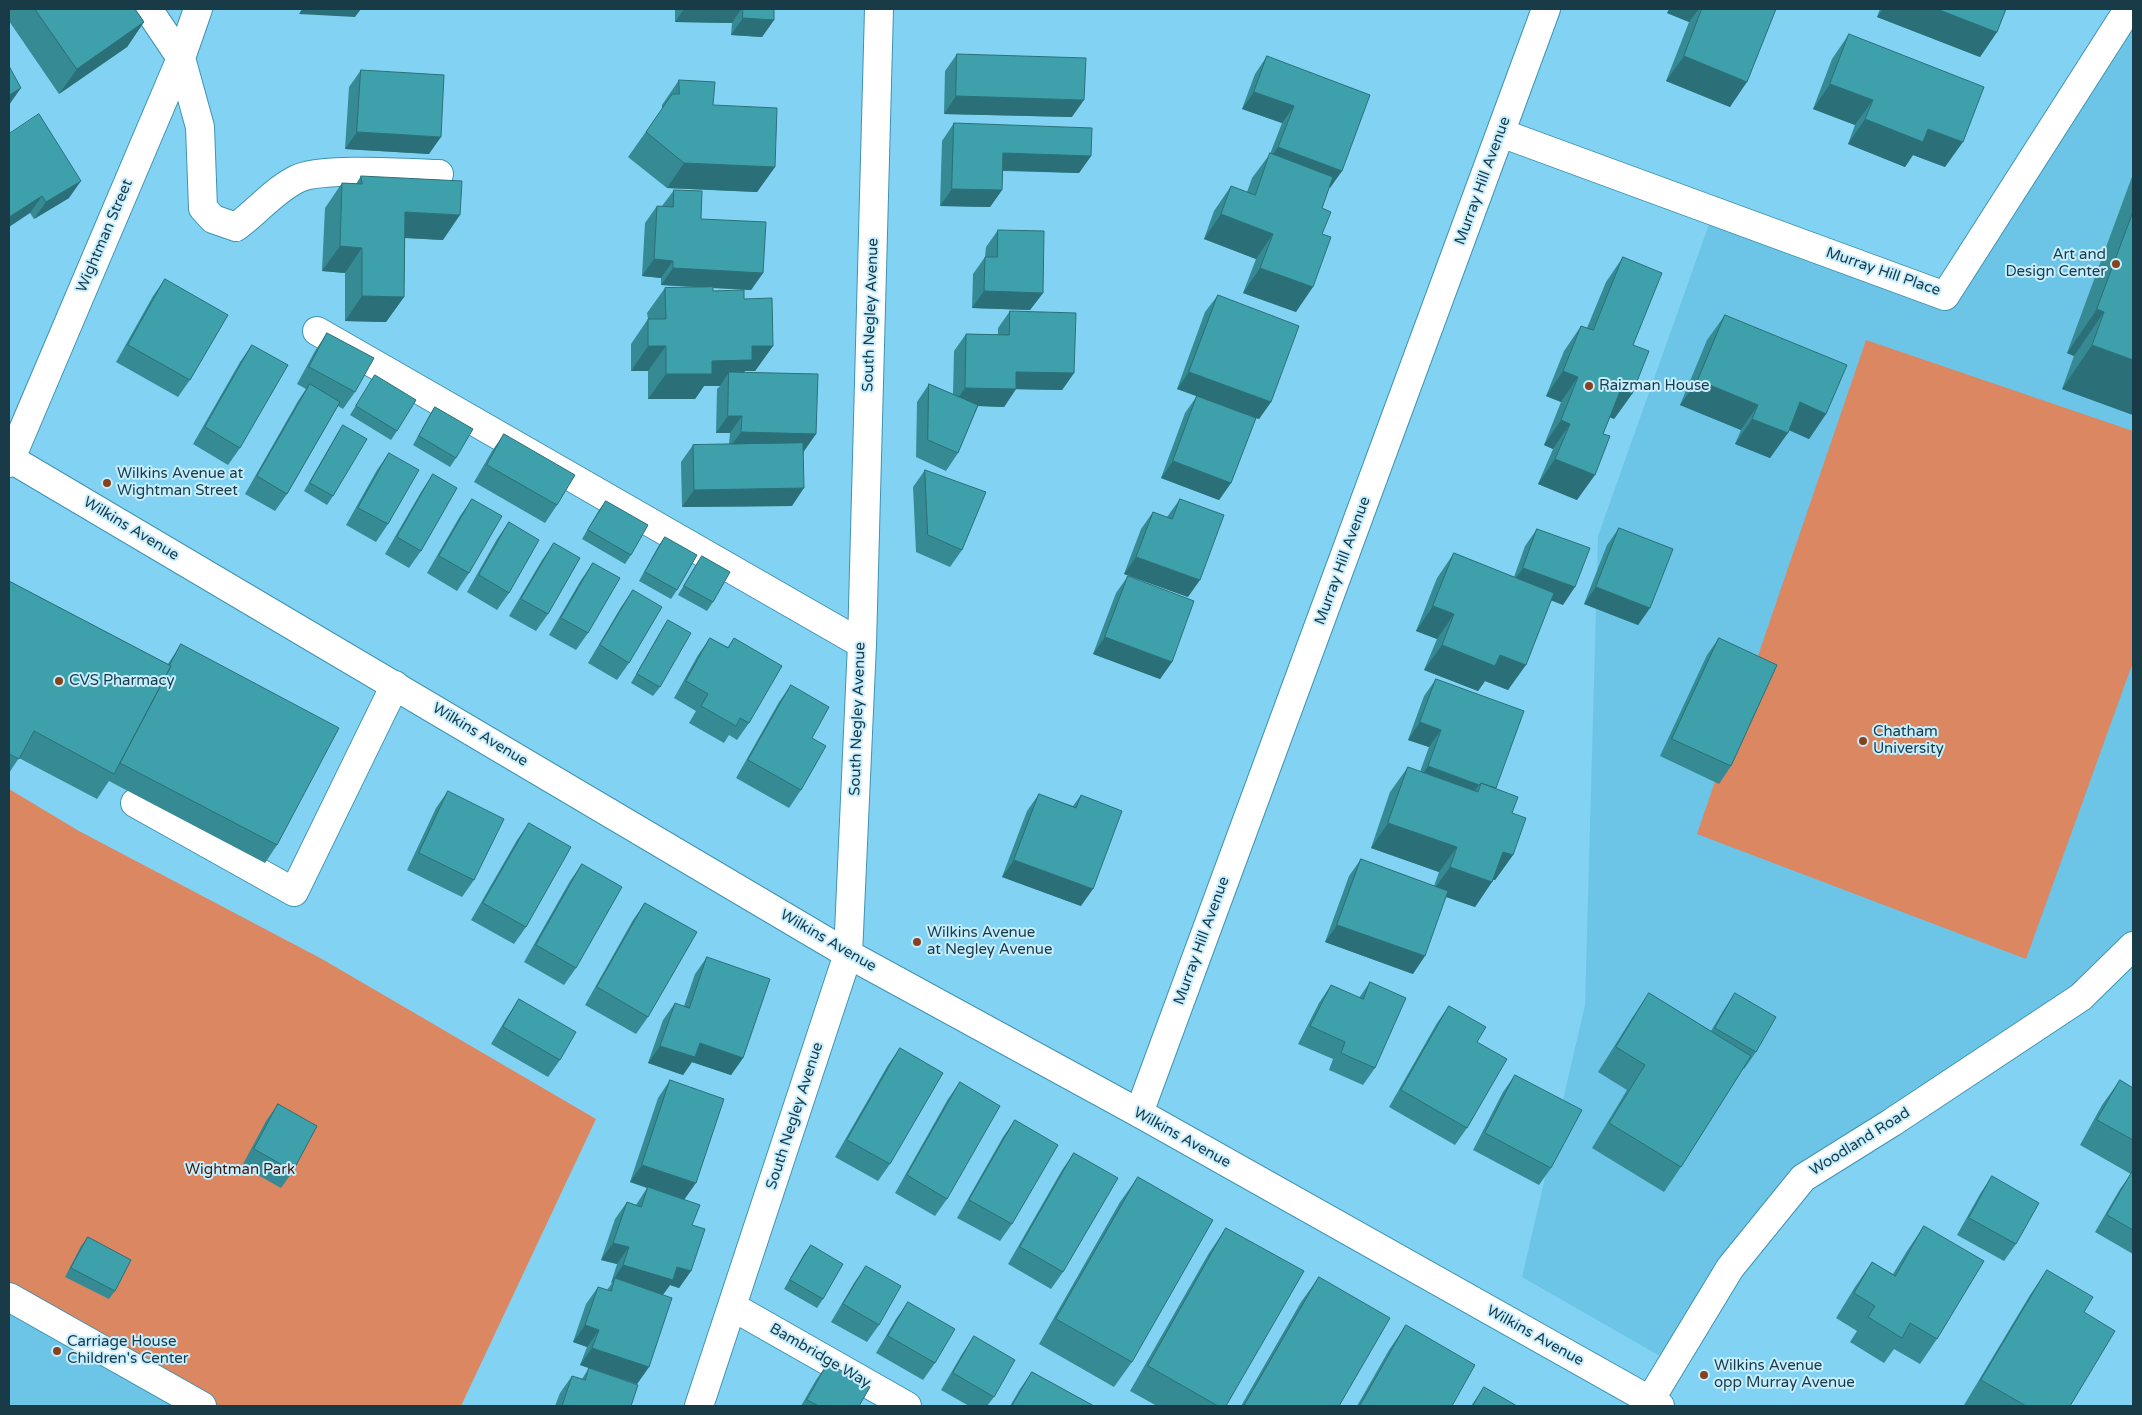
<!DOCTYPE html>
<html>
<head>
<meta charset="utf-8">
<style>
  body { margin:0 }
  #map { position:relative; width:2142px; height:1415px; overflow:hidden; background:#82d3f3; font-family:"Varela Round",sans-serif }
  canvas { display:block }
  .frame { position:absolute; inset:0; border:10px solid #193b48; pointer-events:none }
</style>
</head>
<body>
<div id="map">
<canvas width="2142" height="1415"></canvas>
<div class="frame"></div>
</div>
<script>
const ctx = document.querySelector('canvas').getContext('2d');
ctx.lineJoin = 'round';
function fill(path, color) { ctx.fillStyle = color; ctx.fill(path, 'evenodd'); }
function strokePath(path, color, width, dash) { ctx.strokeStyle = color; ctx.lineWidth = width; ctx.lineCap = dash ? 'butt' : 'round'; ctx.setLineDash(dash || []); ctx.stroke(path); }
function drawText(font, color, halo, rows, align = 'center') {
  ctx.font = font + ' "Varela Round",sans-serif'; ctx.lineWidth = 4; ctx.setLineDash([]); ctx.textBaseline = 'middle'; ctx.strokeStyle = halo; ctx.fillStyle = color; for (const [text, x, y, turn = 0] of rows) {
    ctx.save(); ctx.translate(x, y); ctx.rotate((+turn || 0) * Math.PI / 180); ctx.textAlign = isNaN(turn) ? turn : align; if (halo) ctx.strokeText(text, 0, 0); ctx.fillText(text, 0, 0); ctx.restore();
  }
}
fill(new Path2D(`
  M2133,13V946L1803,1178L1672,1363L1522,1277L1585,1005L1598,536L1714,210L1945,296Z
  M9,1297L202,1406H9Z`), '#6cc5e7');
fill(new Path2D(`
  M1866,340L2133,431V662L2026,959L1697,834Z
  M9,789L79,831L322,959L596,1119L461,1406H202L9,1297Z`), '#db8761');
const minor = new Path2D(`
  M148,9L181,58L200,127L203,208L213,219L236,227C257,212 273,191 297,179C319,167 409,173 439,174
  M1501,133L1945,296L2122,19L2133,13
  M317,331L862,644
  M9,463L181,58L198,9
  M135,803L294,892L395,685
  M1139,1113L1546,9
  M9,1297L202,1406
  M733,1307L907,1406
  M1650,1400L1730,1268L1803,1178L1891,1123L2081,997L2133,946
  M699,1406L848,954L862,644L879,9`);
const major = new Path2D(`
  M9,455L11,459L848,954L1139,1113L1660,1406`);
strokePath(minor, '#4093b1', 30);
strokePath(major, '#4093b1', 30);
strokePath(minor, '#fff', 28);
strokePath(major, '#fff', 28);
fill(new Path2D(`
  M9,9H135L144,22L127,47L59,94L9,21Z
  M675,9H774V20L762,37L731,35L732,23L675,22Z
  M1669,9H1776L1730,107L1666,81L1689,22L1667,13Z
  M1880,9H2006L1997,32L1980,57L1877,17Z
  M1849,34L1945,167L1913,155L1905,167L1848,144L1855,125L1813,109L1832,59Z
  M957,54L1072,117L944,114L945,71Z
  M1267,56L1342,171L1329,188L1322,208V234L1296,312L1243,293L1256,259L1204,239L1214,211L1231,186L1247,192L1252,178L1270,154L1282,123L1242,109L1255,74Z
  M361,70L429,154L345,149L349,87Z
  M679,80L713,105L775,167L757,192L667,188L628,157L662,109V105Z
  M954,123L1091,156L1079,173L1003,171L1002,190L990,207L940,206L942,141Z
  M9,134L69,198L34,219L30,213Z
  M2133,174V415L2062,389L2074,356L2067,353Z
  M361,176L443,240L405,238L404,297L386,322L345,321V273L322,271L325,208L342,183L356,184Z
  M674,190L701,219L763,273L751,290L713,288V291L744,299L773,346L755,371H745L744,372L816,434L804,451L792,506L682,507L681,462L693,445L729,444L730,433H716L717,389L720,386H704L695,399H648V371H631V344L648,319L647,313L665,288L700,287L661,285V278L642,276L645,223L657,206H662Z
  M998,230L1043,293L1030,310L972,308L973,274L985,257L986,247Z
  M1623,257L1633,345L1632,394L1614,419L1610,417L1577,500L1538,484L1553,449L1544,445L1561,402L1546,396L1564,351L1581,326L1587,328L1606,282Z
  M165,279L190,380L178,397L116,362L153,296Z
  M1218,295L1271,402L1259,419L1256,418L1231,483L1219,500L1161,478L1185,413L1197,396L1177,389L1205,312Z
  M1010,311L1074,373L1062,390L1016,389L1004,407L978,406L958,453L946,471L916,457L917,402L929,384L953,394L954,351L966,334H998V328Z
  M1725,315L1826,414L1809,439L1789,430L1770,458L1735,444L1741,430L1680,405L1707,340Z
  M327,333L355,392L343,409L338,406L287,494L275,511L245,494L298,401L306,389L297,384L315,351Z
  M252,345L240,448L228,465L193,444L240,362Z
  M375,375L397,431L391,440L350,415Z
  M435,407L456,458L450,467L413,445L429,416Z
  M343,425L333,496L327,505L304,491L337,434Z
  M504,434L557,505L545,523L474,482L492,451Z
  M389,453L388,524L376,542L346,525L377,470Z
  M925,470L962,550L950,567L916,552L913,487Z
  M433,474L421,551L409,568L385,554L421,492Z
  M472,499L469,573L457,591L427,573L460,516Z
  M1180,499L1188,597L1124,574L1141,529L1153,512L1167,517Z
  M606,501L631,555L625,564L582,539L599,510Z
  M509,522V593L497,610L467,592L497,539Z
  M1619,528L1650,608L1638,625L1584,604L1607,545Z
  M1537,529L1563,605L1552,600L1508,690L1485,681L1478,691L1424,670L1437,639L1416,631L1437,578L1454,553L1514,577L1525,546Z
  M665,537L677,590L671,599L639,581L659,545Z
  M554,543L548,614L536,631L509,616L542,560Z
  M702,556L713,602L707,611L678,595L696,565Z
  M593,563L588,633L576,650L549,635L581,580Z
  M1128,576L1172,662L1160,679L1093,654L1116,593Z
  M9,581L168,664L181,644L277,845L265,863L109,781L97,799L19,758L9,773Z
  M633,590L629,663L617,680L588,663L621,607Z
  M668,620L660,687L653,696L631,683L662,629Z
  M710,638L728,647L734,638L749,723L737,740L729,735L724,743L689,723L696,711L674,698L698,655Z
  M1719,638L1731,766L1719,784L1660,756L1707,655Z
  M1436,679L1496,788L1512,813L1513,855L1495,880H1493L1475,907L1446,897L1413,974L1325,942L1349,876L1361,859L1434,886L1439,872L1371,848L1390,792L1408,767L1420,772L1429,747L1408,740L1424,696Z
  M791,685L812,738L801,790L789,808L736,778L779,702Z
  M448,791L474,880L462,897L407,870L436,808Z
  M1039,794L1073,806L1081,795V906L1002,877L1027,811Z
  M529,823L526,927L514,944L471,920L517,840Z
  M582,864L576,968L564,985L524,962L570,881Z
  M645,903L648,1017L636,1034L585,1005L633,920Z
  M707,957L743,1058L731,1075L692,1062L683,1075L648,1063L663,1020L675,1003L684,1006L695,974Z
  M1370,982L1375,1068L1363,1085L1329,1070L1333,1059L1298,1044L1319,1003L1331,985L1359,998Z
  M1649,993L1711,1031L1723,1011L1735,993L1756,1052L1744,1069L1743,1068L1681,1167L1664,1192L1592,1148L1627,1090L1598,1072L1632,1018Z
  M519,999L560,1060L548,1077L491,1044L507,1017Z
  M1449,1006L1477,1042L1467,1128L1455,1145L1389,1107L1437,1023Z
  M900,1048L890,1164L878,1181L835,1157L888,1065Z
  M1515,1075L1551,1168L1539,1185L1473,1150L1503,1092Z
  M670,1080L684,1199L692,1225L691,1271L679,1288L670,1285L663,1295L649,1367L637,1384L580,1365L587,1347L573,1342L586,1304L598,1287L607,1290L612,1283H611L617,1264L601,1260L615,1219L627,1202L636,1205L647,1188L630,1182L658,1098Z
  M2120,1080L2133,1088V1254L2095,1232L2120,1189L2131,1174L2080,1145L2102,1105Z
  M960,1082L947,1199L935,1216L895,1193L948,1099Z
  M278,1104L293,1171L281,1188L242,1166L266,1121Z
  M1015,1120L1012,1224L1000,1241L957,1218L1003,1137Z
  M1074,1153L1063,1272L1051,1289L1008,1264L1062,1170Z
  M1992,1176L2016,1244L2004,1261L1957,1235L1980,1194Z
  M1138,1177L1132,1362L1114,1387L1039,1344L1120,1202Z
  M1924,1226L1937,1339L1920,1364L1894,1349L1884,1363L1850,1342L1857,1331L1836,1318L1855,1287L1872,1262L1893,1274L1907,1251Z
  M1226,1228V1406H1157L1130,1391L1209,1253Z
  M88,1237L115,1291L109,1299L65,1277L81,1246Z
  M811,1245L823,1299L817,1308L784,1289L804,1254Z
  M866,1266L879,1325L867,1342L831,1322L854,1283Z
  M2047,1270L2084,1312L2070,1406H1966L1964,1405L2030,1295Z
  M1319,1277L1339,1406H1241L1301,1302Z
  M908,1302L935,1363L923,1380L876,1353L896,1319Z
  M1406,1325L1452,1406H1357L1389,1350Z
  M974,1336L994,1397L987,1406H969L941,1390L962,1354Z
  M828,1363L859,1406H801L816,1380Z
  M589,1368L631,1406H555L560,1393L572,1376L582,1379Z
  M1032,1372L1094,1406H1010L1020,1389Z
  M1484,1387L1517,1406H1471Z`), '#358a93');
fill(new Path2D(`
  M302,9H361L355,17L299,14Z
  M684,9H741L732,23L675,22Z
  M1670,9H1699L1689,22L1667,13Z
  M1883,9H1937L1997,32L1980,57L1877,17Z
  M743,18L774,20L762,37L731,35Z
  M144,22L127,47L59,94L77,69Z
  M1684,56L1747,82L1730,107L1666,81Z
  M1830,84L1873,100L1855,125L1813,109Z
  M21,88L9,105V95Z
  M1254,92L1294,106L1282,123L1242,109Z
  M956,96L1084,100L1072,117L944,114Z
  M1865,119L1928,129L1963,142L1945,167L1913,155L1905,167L1848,144Z
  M357,132L441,137L429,154L345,149Z
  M1278,147L1342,171L1330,188L1266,165Z
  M1003,153L1091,156L1079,173L991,170Z
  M684,163L775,167L757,192L667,188Z
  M81,181L69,198L34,219L46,202Z
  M952,189L1002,190L990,207L940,206Z
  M42,196L30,213L9,227V217Z
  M405,212L460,215L443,240L388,237Z
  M1221,214L1273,234L1256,259L1204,239Z
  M340,246L362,248L345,273L322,271Z
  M654,259L673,261L661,278L642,276Z
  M673,268L763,273L751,290L661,285Z
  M1260,268L1313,287L1296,312L1243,293Z
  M984,291L1043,293L1030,310L972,308Z
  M362,296L404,297L386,322L345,321Z
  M2097,309L2104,312L2074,356L2067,353Z
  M2092,345L2133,360V415L2062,389Z
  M648,346H666L648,371H631Z
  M752,346H773L755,371H745L735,385L729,372L720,386H704L695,399H648L666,374L712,361Z
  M1563,371L1578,377L1561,402L1546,396Z
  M1016,372L1074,373L1062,390L1004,389Z
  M1189,372L1271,402L1259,419L1177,389Z
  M1698,380L1758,405L1741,430L1680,405Z
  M965,388L1016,389L1004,407L953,405Z
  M1621,389L1632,394L1614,419L1603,414Z
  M1800,402L1826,414L1809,439L1782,427Z
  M728,416H742L730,433H716Z
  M1752,419L1788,433L1770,458L1735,444Z
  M1561,420L1570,424L1553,449L1544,445Z
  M741,432L816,434L804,451L729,449Z
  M1555,459L1595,475L1577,500L1538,484Z
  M1173,461L1231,483L1219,500L1161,478Z
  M804,488L792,506L682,507L694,490Z
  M1136,557L1200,580L1188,597L1124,574Z
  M1523,568L1575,587L1563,605L1511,585Z
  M1596,587L1650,608L1638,625L1584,604Z
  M1433,606L1454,614L1437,639L1416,631Z
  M1105,637L1172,662L1160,679L1093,654Z
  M1442,645L1500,655L1526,665L1508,690L1485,681L1478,691L1424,670Z
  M1420,722L1441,730L1429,747L1408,740Z
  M1428,766L1479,785L1467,802L1416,784Z
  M1388,823L1457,847L1439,872L1371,848Z
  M1503,852L1513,855L1495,880L1485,877Z
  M1014,860L1093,889L1081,906L1002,877Z
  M1450,867L1492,882L1475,907L1432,892Z
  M1337,925L1425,956L1413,974L1325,942Z
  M700,1043L743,1058L731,1075L692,1062L683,1075L648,1063L660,1046Z
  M642,1165L696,1183L684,1200L630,1182Z
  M613,1243L629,1247L617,1264L601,1260Z
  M623,1265L677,1267L691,1271L679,1288L670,1285L661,1297L615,1278L611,1283Z
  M585,1325L599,1330L587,1347L573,1342Z
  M592,1348L649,1367L637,1384L580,1365Z`), '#2b7078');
const building = new Path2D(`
  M35,9H135L144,22L77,69Z
  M743,9H774V20L743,18Z
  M1702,9H1776L1747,82L1684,56Z
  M1937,9H2006L1997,32Z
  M1849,34L1984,87L1963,142L1928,129L1923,142L1865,119L1873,100L1830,84Z
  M957,54L1086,58L1084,100L956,96Z
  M1267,56L1370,95L1342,171L1278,147L1294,106L1254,92Z
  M9,66L21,88L9,95Z
  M361,70L444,75L441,137L357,132Z
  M679,80L715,82L713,105L777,108L775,167L684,163L646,132L672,94H679Z
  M39,114L81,181L46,202L42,196L9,217V134Z
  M954,123L1092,128L1091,156L1003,153L1002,190L952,189Z
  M1270,153L1333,177L1322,208L1331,212L1322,234L1331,237L1313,287L1260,268L1273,234L1221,214L1231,186L1255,195Z
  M361,176L462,181L460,215L405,212L404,297L362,296V248L340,246L342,183L362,184Z
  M674,190L702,191L701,219L766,222L763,273L673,268V261L654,259L657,206L673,207Z
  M2133,212V360L2092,345L2104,312L2097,309Z
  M998,230L1044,231L1043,293L984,291L985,257H997Z
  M1623,257L1662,273L1633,345L1649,351L1632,394L1621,389L1603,434L1610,436L1595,475L1555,459L1570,424L1561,420L1578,377L1563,371L1581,326L1593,330Z
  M165,279L228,315L190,380L128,345Z
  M713,287V291L744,290V299L772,298L773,346H752V360L712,361V374H666V346H648V319H666L665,288Z
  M1218,295L1299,326L1271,402L1189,372Z
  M1010,311L1076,313L1074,373L1016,372V389L965,388L966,334L1009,335Z
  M1725,315L1847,365L1826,414L1800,402L1788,433L1752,419L1758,405L1698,380Z
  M327,333L374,358L355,392L309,367Z
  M252,345L288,365L240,448L205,427Z
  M729,372L818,374L816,434L741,432L742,416H728Z
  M375,375L416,400L397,431L356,406Z
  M310,384L340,402L287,494L257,476Z
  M929,384L978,405L958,453L928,440Z
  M1197,396L1256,418L1231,483L1173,461Z
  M435,407L473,429L456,458L419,436Z
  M343,425L367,439L333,496L310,483Z
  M504,434L575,475L557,505L487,465Z
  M803,443L804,488L694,490L693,445Z
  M389,453L419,470L388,524L358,508Z
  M925,470L986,492L962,550L928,535Z
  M433,474L457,488L421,551L397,537Z
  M472,499L502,516L469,573L439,556Z
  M1180,499L1224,515L1200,580L1136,557L1153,512L1172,519Z
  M606,501L648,525L631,555L588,530Z
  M509,522L539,540L509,593L479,575Z
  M1619,528L1673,549L1650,608L1596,587Z
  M1537,529L1590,548L1575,587L1523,568Z
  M665,537L697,555L677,590L645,572Z
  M554,543L580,558L548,614L521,599Z
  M1454,553L1554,593L1526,665L1500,655L1495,666L1442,645L1454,614L1433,606Z
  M702,556L730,572L713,602L684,586Z
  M593,563L620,578L588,633L561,618Z
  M1128,576L1194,601L1172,662L1105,637Z
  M9,581L171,666L114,774L34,731L19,759L9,754Z
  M633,590L662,607L629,663L600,645Z
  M668,620L691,633L660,687L637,674Z
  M710,638L728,648L734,638L782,666L749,723L740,718L736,726L701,706L708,694L686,681Z
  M1719,638L1777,665L1731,766L1672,739Z
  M181,644L339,728L277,845L120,763L171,666L170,665Z
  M1436,679L1524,711L1496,788L1481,783L1479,785L1428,766L1441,730L1420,722Z
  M791,685L829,707L812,738L826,746L801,790L748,760Z
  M1408,767L1478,792L1481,783L1518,797L1512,813L1526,818L1513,855L1503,852L1492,882L1450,867L1457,847L1388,823Z
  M448,791L504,819L474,880L419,853Z
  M1039,794L1076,808L1081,795L1122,811L1093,889L1014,860Z
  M529,823L571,847L526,927L483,903Z
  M1361,859L1448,891L1425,956L1337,925Z
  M582,864L622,887L576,968L536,945Z
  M645,903L697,932L648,1017L597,987Z
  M707,957L770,979L743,1058L700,1043L695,1057L660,1046L675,1003L689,1008Z
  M1370,982L1406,998L1375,1068L1341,1053L1345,1042L1310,1026L1331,985L1363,999Z
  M1649,993L1751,1056L1681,1167L1609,1123L1645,1065L1616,1047Z
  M1735,993L1776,1017L1756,1052L1715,1028Z
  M519,999L576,1032L560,1060L503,1027Z
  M1449,1006L1486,1027L1477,1042L1507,1059L1467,1128L1401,1090Z
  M900,1048L943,1073L890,1164L847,1140Z
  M1515,1075L1582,1110L1551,1168L1485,1133Z
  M670,1080L724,1099L696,1183L642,1165Z
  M2120,1080L2133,1088V1140L2097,1120Z
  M960,1082L1000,1106L947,1199L907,1175Z
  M278,1104L317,1126L293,1171L254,1149Z
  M1015,1120L1058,1145L1012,1224L969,1200Z
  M1074,1153L1118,1178L1063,1272L1020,1247Z
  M2132,1172H2133V1230L2107,1215Z
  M1992,1176L2039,1203L2016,1244L1969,1218Z
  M1138,1177L1213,1220L1132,1362L1056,1319Z
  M648,1187L700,1205L692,1225L705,1229L691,1271L677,1267L673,1280L623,1265L629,1247L613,1243L627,1202L641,1207Z
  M1924,1226L1984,1261L1937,1339L1910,1323L1902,1338L1868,1317L1875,1306L1854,1293L1872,1262L1895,1276Z
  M1226,1228L1304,1271L1226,1406H1218L1148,1366Z
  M88,1237L131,1260L115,1291L71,1268Z
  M811,1245L843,1264L823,1299L790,1280Z
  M866,1266L901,1286L879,1325L843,1304Z
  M2047,1270L2093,1297L2084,1312L2115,1331L2070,1406H2026L1981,1380Z
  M1319,1277L1390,1318L1339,1406H1244Z
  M615,1278L672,1298L649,1367L592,1348L599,1330L585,1325L598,1287L611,1291Z
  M908,1302L955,1329L935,1363L888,1336Z
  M1406,1325L1475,1365L1452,1406H1360Z
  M974,1336L1015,1360L994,1397L953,1373Z
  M828,1363L870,1387L859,1406H819L807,1400Z
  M589,1368L638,1385L631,1406H562L572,1376L585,1380Z
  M1032,1372L1094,1406H1012Z
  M1484,1387L1517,1406H1473Z`);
fill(building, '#3ea0ab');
strokePath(building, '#2b7078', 1);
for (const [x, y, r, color] of [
  [2116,264,5,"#88421e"],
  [1589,386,5,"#88421e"],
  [107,483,5,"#88421e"],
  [59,681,5,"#88421e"],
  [1863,741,5,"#88421e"],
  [917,942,5,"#88421e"],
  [57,1351,5,"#88421e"],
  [1704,1375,5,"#88421e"]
]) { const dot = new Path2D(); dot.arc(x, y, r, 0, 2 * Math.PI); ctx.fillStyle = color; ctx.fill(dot); strokePath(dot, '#c7eefe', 2); }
drawText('15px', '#193b48', '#c7eefe', [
  ["Murray Hill Avenue",1483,181,-70],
  ["Wightman Street",105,236,-67],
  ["Murray Hill Place",1883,272,19],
  ["South Negley Avenue",871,315,-88],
  ["Wilkins Avenue",131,529,31],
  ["Murray Hill Avenue",1343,561,-70],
  ["South Negley Avenue",858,719,-88],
  ["Wilkins Avenue",480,735,31],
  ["Wilkins Avenue",828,941,30],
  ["Murray Hill Avenue",1202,941,-70],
  ["South Negley Avenue",795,1116,-72],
  ["Wilkins Avenue",1182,1138,29],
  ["Woodland Road",1860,1142,-32],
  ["Wilkins Avenue",1535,1336,29],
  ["Bambridge Way",820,1356,30]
]);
drawText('15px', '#193b48', '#c7eefe', [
  ["Art and",2106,255,"right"],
  ["Design Center",2106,272,"right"],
  ["Raizman House",1599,386],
  ["Wilkins Avenue at",117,474],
  ["Wightman Street",117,491],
  ["CVS Pharmacy",69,681],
  ["Chatham",1873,732],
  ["University",1873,749],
  ["Wilkins Avenue",927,933],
  ["at Negley Avenue",927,950],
  ["Carriage House",67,1342],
  ["Children's Center",67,1359],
  ["Wilkins Avenue",1714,1366],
  ["opp Murray Avenue",1714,1383]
], 'left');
drawText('15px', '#421d0b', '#c7eefe', [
  ["Wightman Park",240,1170]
]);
</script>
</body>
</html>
